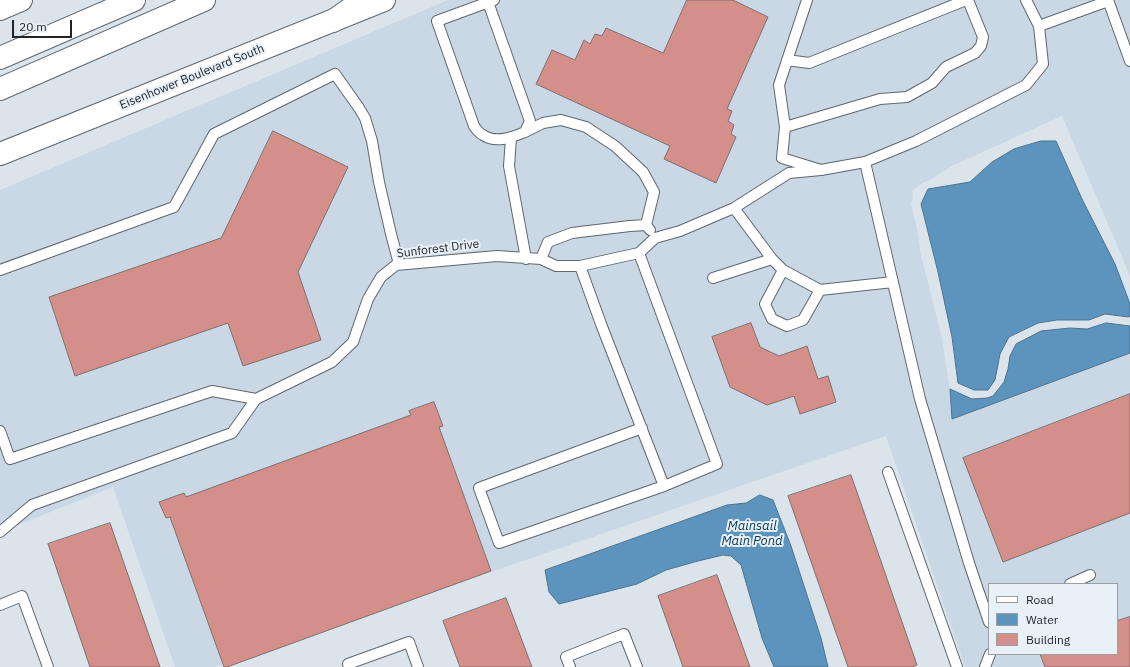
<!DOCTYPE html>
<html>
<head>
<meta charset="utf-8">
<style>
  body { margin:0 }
  #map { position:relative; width:1130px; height:667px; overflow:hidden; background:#dbe4eb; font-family:"IBM Plex Sans",sans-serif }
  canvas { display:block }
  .legend { position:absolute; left:988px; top:583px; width:130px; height:72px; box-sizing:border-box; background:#e8f1f8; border:1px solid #999fa5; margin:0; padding:5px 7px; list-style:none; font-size:12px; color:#222528 }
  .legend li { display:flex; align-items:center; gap:8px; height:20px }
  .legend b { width:20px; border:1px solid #999fa5 }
  .scale { position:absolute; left:12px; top:20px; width:60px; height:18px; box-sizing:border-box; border:2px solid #222528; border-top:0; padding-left:5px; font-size:12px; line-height:14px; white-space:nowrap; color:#222528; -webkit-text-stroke:3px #e8f1f8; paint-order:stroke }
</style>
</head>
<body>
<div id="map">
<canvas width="1130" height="667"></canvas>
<ul class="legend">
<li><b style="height:5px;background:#fff"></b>Road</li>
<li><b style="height:11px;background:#5d94bd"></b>Water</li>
<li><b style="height:11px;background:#d58f8a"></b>Building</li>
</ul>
<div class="scale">20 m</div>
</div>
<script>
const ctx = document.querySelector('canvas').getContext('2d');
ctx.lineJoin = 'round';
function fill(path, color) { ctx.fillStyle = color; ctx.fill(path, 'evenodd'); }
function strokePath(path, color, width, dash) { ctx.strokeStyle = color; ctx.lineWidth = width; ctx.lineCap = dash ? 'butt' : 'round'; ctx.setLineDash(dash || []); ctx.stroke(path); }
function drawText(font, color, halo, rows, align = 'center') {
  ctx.font = font + ' "IBM Plex Sans",sans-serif'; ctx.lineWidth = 4; ctx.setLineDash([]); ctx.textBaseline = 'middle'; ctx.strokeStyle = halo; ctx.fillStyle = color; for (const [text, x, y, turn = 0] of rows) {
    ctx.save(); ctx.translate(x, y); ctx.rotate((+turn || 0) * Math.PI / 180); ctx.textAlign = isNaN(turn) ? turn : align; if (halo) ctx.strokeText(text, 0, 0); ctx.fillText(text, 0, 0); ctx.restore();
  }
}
fill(new Path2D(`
  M448,0H1130V276L1062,116L952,166L930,180L924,182L912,191L913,198L911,204L918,233L920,251L942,338L949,385L950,389L952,419L1130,353V667H965L886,436L215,667H175L113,487L0,532V190ZM989,584H1117V654H989Z`), '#cad8e5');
const water = new Path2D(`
  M1041,141H1056L1082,199L1115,264L1130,304V316L1129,317L1105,314L1089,320H1057L1038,323L1009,337L1000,354L995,380L988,390H974L958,383L952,337L938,272L921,204L928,189L970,182L992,162L1014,149Z
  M1106,323L1130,326V353L952,419L950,389L972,399L987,398L993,396L1004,382L1008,369L1010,356L1016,344L1041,331L1070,328L1087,329Z
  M760,495L773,500L791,546L821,638L828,667H774L762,638L741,565L731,556L723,555L698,561L666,570L637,584L559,604L549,592L545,570L727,505L746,503Z`);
fill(water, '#5d94bd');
strokePath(water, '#4b7390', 1);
const building = new Path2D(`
  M687,0H733L768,17L727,109L732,111L728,121L734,125L731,134L736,137L716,183L664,159L670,146L536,84L552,50L575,60L584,40L590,44L595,34L602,36L606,28L663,53Z
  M273,131L348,167L298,272L321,340L243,366L228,323L75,376L49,297L221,238Z
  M751,323L760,347L779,356L807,346L818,379L828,376L836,402L800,414L794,396L767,405L730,387L712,337Z
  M1130,394V513L1003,562L963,458Z
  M434,402L443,426L439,427L491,571L227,667H224L170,517L166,518L159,502L184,493L186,497L411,415L409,411Z
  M851,475L917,665L912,667H848L788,496Z
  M110,523L160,667H90L56,567L48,544Z
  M717,575L750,667H683L658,596Z
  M506,598L532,667H460L443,621Z
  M1130,617V667H1045L1040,654H1117V621Z`);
fill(building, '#d58f8a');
strokePath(building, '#7c7170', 1);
const lane = new Path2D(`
  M807,0L779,85L785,127L782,158L821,170L865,162
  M1108,0L1130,61
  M488,2L530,121L525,132C513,137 496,144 483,135C479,133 476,129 474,126L437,21L494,0
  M1039,26L1108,1
  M787,60L809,63L966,0
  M785,127L880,99L907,97L932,83L946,67L975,53L981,46L983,37L968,0
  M525,132L543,123L561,120L586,127L615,146L643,172L654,192L646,225
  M511,138L509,166L526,259
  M734,208L772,259L783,270L820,290L893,282
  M541,259L548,242L572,233L630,226L646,225L650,230
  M580,266L601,324L664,486L717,464L639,253
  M0,270L174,207L214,134L335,74L359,108L365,118L372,141L379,182L391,234L399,264
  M783,270L765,304L772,319L787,326L803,320L820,290
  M713,278L772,259
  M256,399L332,362L353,342L368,299L381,277L396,265L497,256L541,259L556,266H580L616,258L639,253L655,238L680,231L734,208L789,173L821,170
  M642,428L479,488L499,543L664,486
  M0,431L10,459L212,391L256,399L232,433L32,505L0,532
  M888,472L957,667
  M1070,584L1090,575
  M0,605L22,596L48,667
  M989,622L969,563L920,399L865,162L916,141L1026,85L1043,64L1039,26L1026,0
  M349,667L348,664L409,642L418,667
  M570,667L566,657L624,634L637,667
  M985,667L990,654`);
const secondary = new Path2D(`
  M0,154L384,0`);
const highway = new Path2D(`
  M0,9L21,0
  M333,21L363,0
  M0,58L134,0
  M0,89L204,0`);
strokePath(lane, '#5f666d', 12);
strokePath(secondary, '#5f666d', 24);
strokePath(highway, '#5f666d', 24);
strokePath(lane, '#fff', 10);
strokePath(secondary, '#fff', 22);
strokePath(highway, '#fff', 22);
drawText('12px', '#222528', '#e8f1f8', [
  ["Eisenhower Boulevard South",192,77,-22],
  ["Sunforest Drive",438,249,-7]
]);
drawText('italic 13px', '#063450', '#e8f1f8', [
  ["Mainsail",752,526],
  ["Main Pond",752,541]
]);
</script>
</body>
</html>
